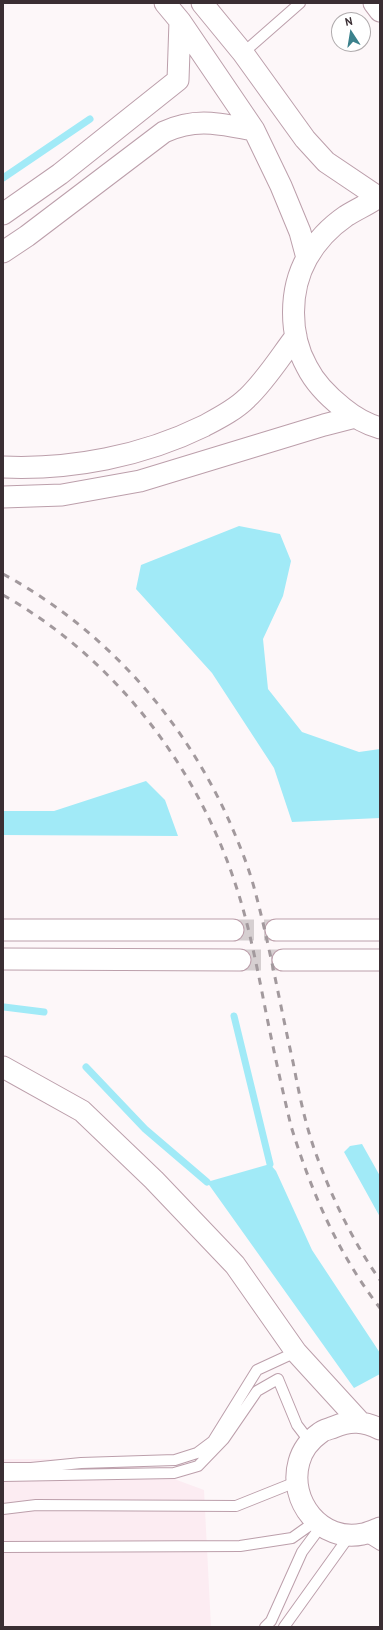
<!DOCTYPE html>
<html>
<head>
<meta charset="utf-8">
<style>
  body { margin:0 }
  #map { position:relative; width:383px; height:1630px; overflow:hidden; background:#fdf7f9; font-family:"PT Sans",sans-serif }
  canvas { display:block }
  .frame { position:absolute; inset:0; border:4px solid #3a2e33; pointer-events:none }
  .north { position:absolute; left:331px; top:12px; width:40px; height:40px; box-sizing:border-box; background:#fff; border:1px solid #b0abad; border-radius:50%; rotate:348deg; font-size:11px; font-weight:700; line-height:16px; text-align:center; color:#3a2e33 }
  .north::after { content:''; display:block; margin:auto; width:14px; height:18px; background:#3b818c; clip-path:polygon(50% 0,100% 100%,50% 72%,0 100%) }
</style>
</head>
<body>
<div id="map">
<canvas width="383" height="1630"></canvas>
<div class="frame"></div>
<div class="north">N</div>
</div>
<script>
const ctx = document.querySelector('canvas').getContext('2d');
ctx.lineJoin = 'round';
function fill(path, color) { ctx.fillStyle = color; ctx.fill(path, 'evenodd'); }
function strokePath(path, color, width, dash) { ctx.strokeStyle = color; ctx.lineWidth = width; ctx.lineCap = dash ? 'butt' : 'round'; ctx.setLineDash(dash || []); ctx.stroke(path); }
fill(new Path2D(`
  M3,1459H120L204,1490L211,1627H3Z`), '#fcecf2');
fill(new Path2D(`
  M239,526L280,534L291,561L283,596L263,639L268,689L302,732L359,752L380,749V818L292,822L274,768L212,673L136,589L141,565Z
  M146,781L165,800L178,836L3,835V811H54Z
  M362,1144L380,1176V1217L344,1152L350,1146Z
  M270,1164L276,1171L312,1250L380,1353V1374L354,1388L207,1182Z`), '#a1eaf7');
strokePath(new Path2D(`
  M3,178L90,119
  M4,1007L44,1012
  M234,1016L270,1164
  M86,1067L145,1129L207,1182`), '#a1eaf7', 7);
strokePath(new Path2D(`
  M233,930H276
  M240,960H283`), '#d6cfd1', 21, [21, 10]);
const lane = new Path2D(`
  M243,53L300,3
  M3,1468H31L81,1463L175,1460L197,1453L213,1441L257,1370L296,1352
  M3,1476L174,1473L198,1466L224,1439L257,1391L278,1379L297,1425L310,1442
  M3,1509L36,1505L236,1506L296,1482
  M364,1535L380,1545
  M3,1547L240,1546L292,1538L316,1521
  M265,1627L271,1621L302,1552L322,1525
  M284,1627L350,1535`);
const street = new Path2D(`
  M165,3L180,21L254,130L281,186L300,232L307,258
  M202,3L243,53L305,139L326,162L378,197
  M374,3L380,11
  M380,196C369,204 357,209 346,216C330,227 316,242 307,258C289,290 289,335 307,367C315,383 329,397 343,408C354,417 366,424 380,428
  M3,214L60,174L178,80L180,21
  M3,252L27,236L164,132C197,117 220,124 254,130
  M3,467C71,470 143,456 204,426C219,418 235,410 247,398C266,380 280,357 296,336
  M3,497L62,495L140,481L324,425L355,417
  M3,930H233
  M276,930H380
  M3,959L240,960
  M283,960H380
  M3,1067L82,1111L154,1180L235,1265L296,1352L360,1422
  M380,1429C363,1421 351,1420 334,1427C329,1429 323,1430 320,1433C310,1440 302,1451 299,1462C288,1501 321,1543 363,1534C369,1533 375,1530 380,1528`);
strokePath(lane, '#bc9fab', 12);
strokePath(street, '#bc9fab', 23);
strokePath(lane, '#fff', 10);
strokePath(street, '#fff', 21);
strokePath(new Path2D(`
  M3,574C105,629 185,720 231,825C240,846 249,868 255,891C270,947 280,1005 293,1062C299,1093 305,1124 316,1154C332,1198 353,1242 380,1280
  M3,595C114,658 197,765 236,886C247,919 254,953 261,987C270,1034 280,1080 291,1126C311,1191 338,1254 380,1308`), '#a2999d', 3, [7, 7]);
</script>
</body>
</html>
